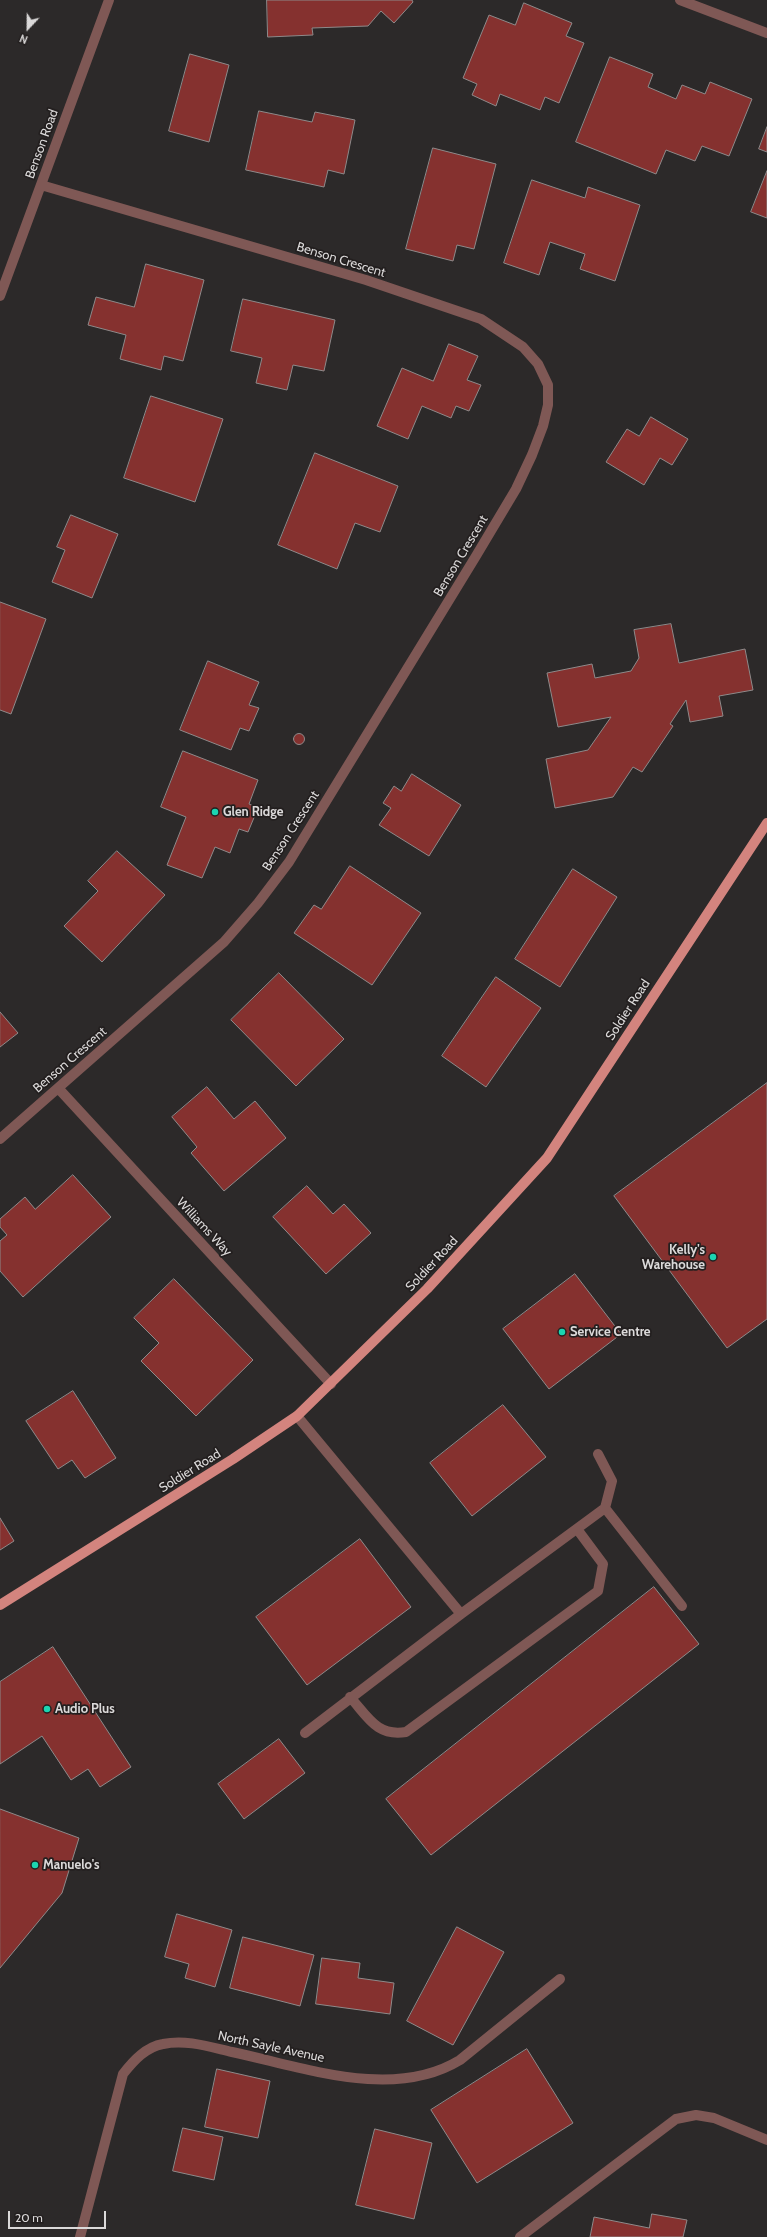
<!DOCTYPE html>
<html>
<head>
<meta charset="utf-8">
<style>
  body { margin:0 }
  #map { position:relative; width:767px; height:2237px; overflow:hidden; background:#2c2929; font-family:Cabin,sans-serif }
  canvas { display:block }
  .north { position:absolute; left:8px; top:8px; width:40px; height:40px; -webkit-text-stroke:3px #231f1f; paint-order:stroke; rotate:202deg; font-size:11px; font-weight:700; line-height:16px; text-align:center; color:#dbd9d9 }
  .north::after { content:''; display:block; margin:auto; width:14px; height:18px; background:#dbd9d9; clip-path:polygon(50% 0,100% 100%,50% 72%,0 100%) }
  .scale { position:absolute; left:8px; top:2211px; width:98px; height:18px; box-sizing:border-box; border:2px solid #dbd9d9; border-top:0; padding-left:5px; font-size:12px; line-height:14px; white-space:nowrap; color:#dbd9d9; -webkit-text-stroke:3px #231f1f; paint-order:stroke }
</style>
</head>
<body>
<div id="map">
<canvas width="767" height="2237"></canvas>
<div class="north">N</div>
<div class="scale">20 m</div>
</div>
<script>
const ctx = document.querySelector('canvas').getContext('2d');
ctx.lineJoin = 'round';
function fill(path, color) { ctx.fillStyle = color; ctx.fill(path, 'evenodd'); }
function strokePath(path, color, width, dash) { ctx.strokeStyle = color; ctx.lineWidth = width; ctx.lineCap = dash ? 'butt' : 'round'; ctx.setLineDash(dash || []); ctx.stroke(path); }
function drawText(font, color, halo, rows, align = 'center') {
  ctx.font = font + ' Cabin,sans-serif'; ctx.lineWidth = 3.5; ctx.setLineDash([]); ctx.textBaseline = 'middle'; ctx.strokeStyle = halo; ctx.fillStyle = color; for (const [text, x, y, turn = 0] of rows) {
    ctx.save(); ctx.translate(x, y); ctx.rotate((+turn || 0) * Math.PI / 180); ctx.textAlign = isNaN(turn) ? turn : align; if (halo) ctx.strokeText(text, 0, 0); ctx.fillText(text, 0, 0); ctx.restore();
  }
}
const building = new Path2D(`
  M267,0H412L413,2L394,23L381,11L368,26L312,28L313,35L268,37Z
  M524,3L572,23L566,36L584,43L559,103L545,97L540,110L500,94L496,106L472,95L477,84L463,78L489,15L515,25Z
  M190,54L229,65L209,142L169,131Z
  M610,57L653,74L648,87L676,99L682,85L705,94L710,82L752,99L729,156L702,146L695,161L666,150L656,174L576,142Z
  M259,111L312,122L315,112L355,120L344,174L328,170L324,187L246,170Z
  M767,127V152L759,149Z
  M433,148L496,164L474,249L457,245L453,261L406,249Z
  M767,171V218L751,212Z
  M532,180L585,198L588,187L640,205L615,281L580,269L585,254L550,242L539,275L504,263Z
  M146,264L204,280L183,361L164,356L161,370L120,359L126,335L88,325L96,297L134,307Z
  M243,299L335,320L324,371L293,365L287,390L256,383L262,358L231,351Z
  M449,344L478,356L467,380L481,385L469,411L456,406L451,418L422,406L408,439L377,426L402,368L433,381Z
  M151,396L223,419L195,502L124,478Z
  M651,417L688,439L672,465L660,458L644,485L606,462L627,429L639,436Z
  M315,453L398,486L380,532L355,523L337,569L278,545Z
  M71,515L118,534L92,598L52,582L65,550L57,547Z
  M0,602L46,619L11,714L0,710Z
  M671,624L679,663L745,649L753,690L719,696L723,716L690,722L686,700L670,724L673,726L642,772L633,767L613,797L555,808L546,759L588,750L611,717L558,727L547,673L592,664L595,678L631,671L639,658L634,630Z
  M208,661L259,682L249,705L259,708L249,731L240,728L231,750L180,730Z
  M293.5 739a5.5 5.5 0 1 1 11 0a5.5 5.5 0 1 1-11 0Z
  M183,751L258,780L249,804L258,808L248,832L239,829L230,853L215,847L202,878L167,865L186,817L161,807Z
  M412,774L461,805L429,856L379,825L391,808L383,803L394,786L401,791Z
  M117,851L165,895L102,962L64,926L98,891L88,881Z
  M350,866L421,913L372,985L294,933L314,905L321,909Z
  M573,869L617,897L560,987L515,959Z
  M279,973L344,1039L296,1086L231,1020Z
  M496,977L541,1008L486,1087L442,1056Z
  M0,1012L18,1033L0,1047Z
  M767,1083V1319L727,1348L614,1196Z
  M207,1087L234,1119L255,1101L286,1138L224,1191L191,1153L197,1147L172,1117Z
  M73,1175L111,1217L23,1297L0,1271V1241L7,1235L0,1227V1219L25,1197L35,1209Z
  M307,1186L333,1214L344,1204L371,1233L326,1274L273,1217Z
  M575,1274L621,1334L549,1389L503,1329Z
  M174,1279L253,1360L196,1416L141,1361L159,1343L134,1318Z
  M73,1391L116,1458L85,1478L72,1460L58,1469L26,1421Z
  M503,1405L546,1457L472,1516L430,1463Z
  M0,1518L14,1541L0,1550Z
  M360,1539L411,1607L307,1685L256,1617Z
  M654,1587L699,1644L431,1855L386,1799Z
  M53,1647L131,1767L100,1787L88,1769L71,1780L42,1736L0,1764V1682Z
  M279,1739L305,1773L244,1819L218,1784Z
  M0,1809L79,1838L62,1893L0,1968Z
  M177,1914L232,1930L215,1987L185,1978L189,1964L165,1957Z
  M457,1927L504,1952L453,2045L407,2021Z
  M243,1937L314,1955L300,2006L230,1988Z
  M322,1958L360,1963L358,1978L394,1983L390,2014L316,2004Z
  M527,2049L573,2123L477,2183L431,2110Z
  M217,2069L270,2081L258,2138L205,2127Z
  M183,2128L223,2137L214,2180L173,2171Z
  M375,2129L432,2143L414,2219L356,2205Z
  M652,2214L687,2220L683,2237H590L594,2217L649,2228Z`);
fill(building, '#85312f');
strokePath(building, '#8e8a8a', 1);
strokePath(new Path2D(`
  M680,0L767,33
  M0,296L109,0
  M58,1088L331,1384
  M0,1139L224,942L258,903L289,862L476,556L516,489L532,455L543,426L548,405V385L538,364L523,347L481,319L366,280L41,185
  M297,1416L461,1614
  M598,1454L612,1481L605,1508
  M350,1697C368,1717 377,1737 406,1732L598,1591L603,1564L577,1529
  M305,1733L461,1614L605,1508L682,1606
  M80,2237L123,2074C134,2060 146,2047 163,2044C186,2039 210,2047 232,2052C303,2067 393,2101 460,2060L560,1979
  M520,2237L676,2119L696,2115L714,2118L767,2140`), '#7f5855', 10);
strokePath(new Path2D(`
  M0,1605L233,1459L297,1416L427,1289L547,1158L767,823`), '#d3847e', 10);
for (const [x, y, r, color] of [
  [215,812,4,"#1bd5b1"],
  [713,1257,4,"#1bd5b1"],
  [562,1332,4,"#1bd5b1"],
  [47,1709,4,"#1bd5b1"],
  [35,1865,4,"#1bd5b1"]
]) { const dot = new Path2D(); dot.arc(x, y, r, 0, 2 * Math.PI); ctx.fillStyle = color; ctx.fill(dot); strokePath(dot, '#231f1f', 1.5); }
drawText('13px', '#dbd9d9', '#231f1f', [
  ["Benson Road",42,144,-70],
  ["Benson Crescent",341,260,17],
  ["Benson Crescent",461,556,-59],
  ["Benson Crescent",291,831,-57],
  ["Soldier Road",628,1010,-57],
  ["Benson Crescent",70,1060,-41],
  ["Williams Way",204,1227,47],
  ["Soldier Road",432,1264,-47],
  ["Soldier Road",190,1471,-32],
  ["North Sayle Avenue",271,2047,12]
]);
drawText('bold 13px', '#dbd9d9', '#231f1f', [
  ["Glen Ridge",223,812],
  ["Kelly's",705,1250,"right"],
  ["Warehouse",705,1265,"right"],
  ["Service Centre",570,1332],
  ["Audio Plus",55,1709],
  ["Manuelo's",43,1865]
], 'left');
</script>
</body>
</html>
